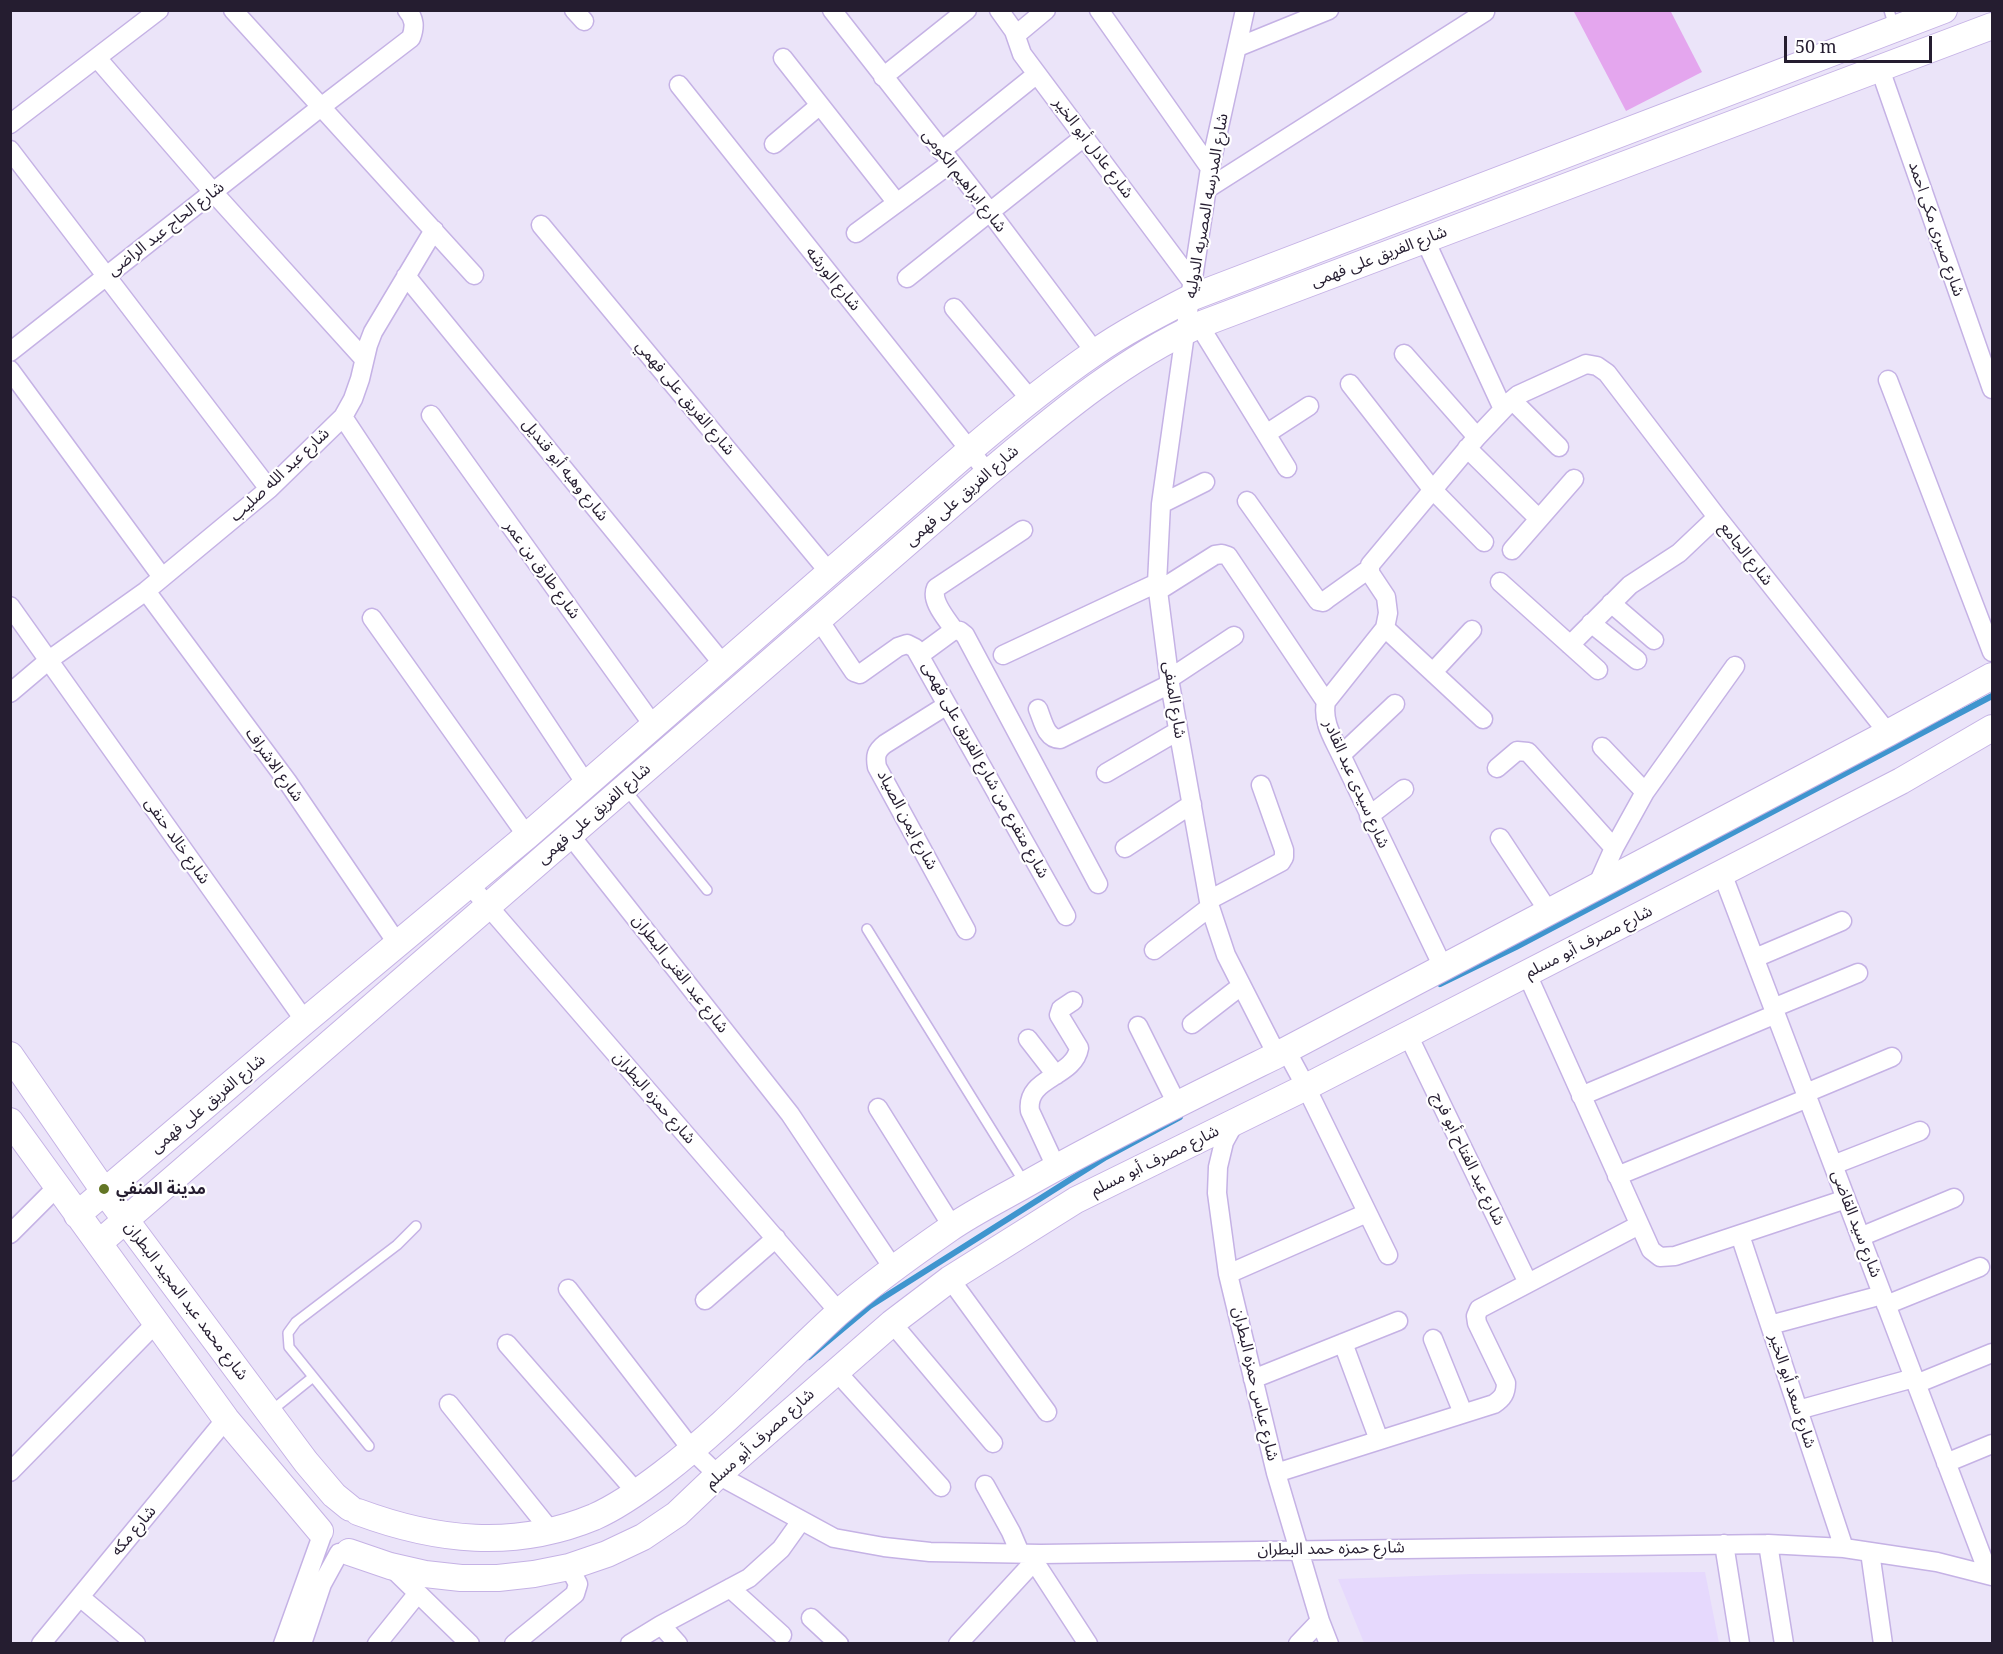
<!DOCTYPE html>
<html>
<head>
<meta charset="utf-8">
<style>
  body { margin:0 }
  #map { position:relative; width:2003px; height:1654px; overflow:hidden; background:#ebe4f9; font-family:"Noto Serif",serif }
  canvas { display:block }
  .frame { position:absolute; inset:0; border:12px solid #251d30; pointer-events:none }
  .scale { position:absolute; left:1784px; top:36px; width:148px; height:27px; box-sizing:border-box; border:3px solid #251d30; border-top:0; padding-left:8px; font-size:18px; line-height:21px; white-space:nowrap; color:#251d30; -webkit-text-stroke:4px #fff; paint-order:stroke }
</style>
</head>
<body>
<div id="map">
<canvas width="2003" height="1654"></canvas>
<div class="frame"></div>
<div class="scale">50 m</div>
</div>
<script>
const ctx = document.querySelector('canvas').getContext('2d');
ctx.lineJoin = 'round';
function fill(path, color) { ctx.fillStyle = color; ctx.fill(path, 'evenodd'); }
function strokePath(path, color, width, dash) { ctx.strokeStyle = color; ctx.lineWidth = width; ctx.lineCap = dash ? 'butt' : 'round'; ctx.setLineDash(dash || []); ctx.stroke(path); }
function drawText(font, color, halo, rows, align = 'center') {
  ctx.font = font + ' "Noto Serif","Noto Sans Arabic",serif'; ctx.lineWidth = 4.5; ctx.setLineDash([]); ctx.textBaseline = 'middle'; ctx.strokeStyle = halo; ctx.fillStyle = color; for (const [text, x, y, turn = 0] of rows) {
    ctx.save(); ctx.translate(x, y); ctx.rotate((+turn || 0) * Math.PI / 180); ctx.textAlign = isNaN(turn) ? turn : align; if (halo) ctx.strokeText(text, 0, 0); ctx.fillText(text, 0, 0); ctx.restore();
  }
}
fill(new Path2D(`
  M1705,1572L1719,1643H1364L1338,1579L1470,1574Z`), '#e6d9fd');
strokePath(new Path2D(`
  M1440,984L1516,947L1992,696
  M809,1357L870,1306L1106,1157L1180,1117`), '#3f95ce', 6);
fill(new Path2D(`
  M1573,10H1670L1702,72L1626,111Z`), '#e4a6ee');
const lane = new Path2D(`
  M1889,10L1894,27
  M626,790L707,890
  M867,929L1024,1182
  M271,1411L313,1377
  M369,1446L289,1347L288,1333L296,1322L397,1245L416,1226`);
const street = new Path2D(`
  M233,10L474,275
  M574,10L584,21
  M832,10L990,212L1095,352
  M999,10L1014,31L1022,54L1193,283
  M1099,10L1210,168
  M1245,10L1210,168L1190,298L1161,504L1157,583L1170,684L1210,907L1226,955L1277,1055
  M1016,35L1046,10
  M1238,47L1329,10
  M97,58L213,192L364,359
  M783,58L897,203
  M1880,69L1992,389
  M883,77L967,10
  M679,85L988,473
  M10,124L159,10
  M774,144L820,105
  M10,150L269,489
  M941,151L1037,74
  M1207,189L1485,12
  M541,225L829,572
  M856,233L951,163
  M1425,240L1503,409
  M406,276L723,664
  M907,278L1084,137
  M954,308L1030,399
  M1199,325L1287,468
  M10,352L321,107L411,38C415,27 415,19 407,10
  M1404,354L1477,437
  M10,370L162,577
  M1888,380L1992,652
  M1350,384L1432,489L1484,542
  M1512,400L1559,447
  M431,415L653,725
  M343,417L586,784
  M1266,434L1309,406
  M1467,448L1539,519
  M1247,501L1318,601L1323,602L1327,599L1369,569
  M1161,504L1205,482
  M1512,550L1574,479
  M1500,582L1598,670
  M146,591L287,781L397,943
  M1158,591L1215,555L1222,554L1228,556L1326,702
  M1611,603L1654,640
  M10,606L305,1021
  M372,618L527,836
  M819,620L854,672L860,674L898,647L907,644L915,648L1066,916
  M1591,623L1637,660
  M1385,628L1483,719
  M954,630C947,619 930,601 936,588L1023,530
  M1570,645L1630,585L1679,553L1717,517
  M920,655L954,630L960,631L965,635L1098,884
  M1003,655L1157,583
  M1433,672L1472,630
  M1169,679L1234,636
  M10,693L49,660L146,591L269,489L343,417L353,399L360,379L368,345L373,332L434,230
  M947,705L885,744C876,751 875,756 877,767L966,930
  M1038,709C1043,721 1046,739 1060,739L1170,684
  M1602,747L1645,792
  M1341,755L1395,704
  M1497,768L1517,751L1528,752L1614,848
  M1106,773L1178,731
  M1369,816L1404,789
  M570,835L790,1114L893,1268
  M1500,838L1549,912
  M1125,848L1192,804
  M1722,873L1989,1575
  M469,884L839,1312
  M1597,886L1614,848L1645,792L1735,666
  M1209,900L1281,862L1284,857V850L1261,785
  M1154,950L1210,907
  M1755,958L1842,921
  M1443,967L1341,755C1333,738 1322,722 1326,702L1385,628L1388,613L1386,597L1370,573V565L1477,437L1512,400L1518,395L1586,364L1597,366L1607,373L1717,517L1888,733
  M1527,974L1651,1250L1660,1257L1675,1256L1846,1199
  M1773,1008L1858,973
  M1192,1024L1241,986
  M1138,1026L1177,1104
  M1408,1035L1528,1283
  M1028,1039L1056,1075
  M1286,1050L1306,1087L1388,1255
  M1806,1093L1892,1057
  M1581,1096L1776,1014
  M878,1108L952,1226
  M1235,1122L1224,1142L1218,1167L1217,1193L1228,1274L1276,1473L1320,1621L1329,1644
  M1833,1165L1920,1131
  M1056,1167L1030,1111C1025,1077 1074,1078 1079,1048L1059,1015L1061,1009L1073,1001
  M1617,1176L1808,1098
  M10,1234L58,1186
  M1740,1235L1844,1548
  M1860,1237L1954,1198
  M1228,1274L1367,1213
  M950,1279L1047,1412
  M568,1289L693,1451L718,1475L834,1538L884,1547L930,1552L1041,1554L1768,1544L1844,1548L1937,1562L1992,1576
  M705,1300L776,1238
  M1886,1305L1980,1267
  M892,1323L993,1443
  M1770,1325L1882,1295
  M1433,1339L1463,1413
  M1343,1343L1379,1440
  M507,1344L637,1493
  M836,1371L941,1487
  M1253,1379L1398,1321
  M1916,1384L1992,1353
  M449,1404L550,1530
  M1798,1410L1914,1378
  M1946,1463L1992,1444
  M10,1472L156,1323
  M1276,1473L1494,1404C1503,1398 1506,1393 1506,1383L1477,1323L1476,1316L1479,1309L1639,1225
  M985,1485L1011,1532L1020,1553
  M1724,1544L1740,1644
  M1768,1544L1784,1644
  M1870,1552L1883,1644
  M1034,1561L1088,1644
  M390,1566L470,1644
  M730,1588L782,1635
  M80,1597L136,1644
  M811,1618L839,1644
  M661,1625L678,1644
  M41,1644L226,1419
  M283,1644L321,1538
  M302,1644L322,1584L339,1553
  M377,1644L418,1593
  M514,1644L575,1594L578,1584L569,1567
  M630,1644L661,1625L749,1578L781,1549L801,1521
  M958,1644L1041,1554
  M1298,1644L1320,1621`);
const secondary = new Path2D(`
  M10,1055L104,1191L306,1462L334,1495L350,1508
  M10,1121L226,1419L320,1531
  M77,1215L305,1021L527,836L970,450C1010,416 1050,383 1094,353C1124,332 1157,315 1190,298L1944,10
  M99,1243L988,473C1054,418 1120,361 1199,325L1992,26
  M358,1512C436,1541 514,1550 594,1517C619,1506 641,1490 662,1474C725,1426 779,1367 837,1314C872,1283 910,1256 949,1229C972,1213 998,1200 1023,1186C1106,1139 1192,1097 1277,1055L1888,733L1992,676
  M349,1552L390,1566L425,1574L461,1578H498L534,1574L569,1567L607,1554L643,1537L677,1514L718,1475L892,1323L950,1279L1076,1200L1306,1087L1901,781L1992,728`);
strokePath(lane, '#c5b2e5', 12);
strokePath(street, '#c5b2e5', 21);
strokePath(secondary, '#c5b2e5', 28);
strokePath(lane, '#fff', 9);
strokePath(street, '#fff', 18);
strokePath(secondary, '#fff', 26);
for (const [x, y, r, color] of [
  [104,1189,6,"#637625"]
]) { const dot = new Path2D(); dot.arc(x, y, r, 0, 2 * Math.PI); ctx.fillStyle = color; ctx.fill(dot); strokePath(dot, '#fff', 2); }
drawText('16px', '#251d30', '#fff', [
  ["شارع عادل أبو الخير",1093,148,53],
  ["شارع ابراهيم الكومى",964,181,52],
  ["شارع المدرسه المصريه الدوليه",1207,206,-80],
  ["شارع الحاج عبد الراضى",166,229,-38],
  ["شارع صبرى مكى احمد",1936,229,71],
  ["شارع الفريق على فهمى",1379,257,-21],
  ["شارع الورشه",833,279,51],
  ["شارع الفريق على فهمي",685,398,50],
  ["شارع وهبه أبو قنديل",565,470,51],
  ["شارع عبد الله صليب",280,475,-43],
  ["شارع الفريق على فهمى",962,496,-41],
  ["شارع الجامع",1746,554,52],
  ["شارع طارق بن عمر",542,570,54],
  ["شارع المنفى",1174,700,81],
  ["شارع الاشراف",274,765,54],
  ["شارع متفرع من شارع الفريق على فهمى",985,770,61],
  ["شارع سيدى عبد القادر",1356,784,66],
  ["شارع الفريق على فهمى",594,814,-41],
  ["شارع ايمن الصياد",907,820,62],
  ["شارع خالد حنفى",177,841,55],
  ["شارع مصرف أبو مسلم",1589,942,-27],
  ["شارع عبد الغنى البطران",680,974,52],
  ["شارع حمزه البطران",654,1098,49],
  ["شارع الفريق على فهمى",208,1104,-40],
  ["شارع عبد الفتاح أبو فرج",1468,1159,64],
  ["شارع مصرف أبو مسلم",1155,1161,-26],
  ["شارع سيد القاضى",1856,1224,69],
  ["شارع محمد عبد المجيد البطران",186,1301,53],
  ["شارع عباس حمزه البطران",1255,1384,77],
  ["شارع سعد أبو الخير",1792,1391,72],
  ["شارع مصرف أبو مسلم",760,1439,-42],
  ["شارع مكه",134,1531,-50],
  ["شارع حمزه حمد البطران",1331,1549,-1]
]);
drawText('bold 16px', '#251d30', '#fff', [
  ["مدينة المنفي",116,1189]
], 'left');
</script>
</body>
</html>
